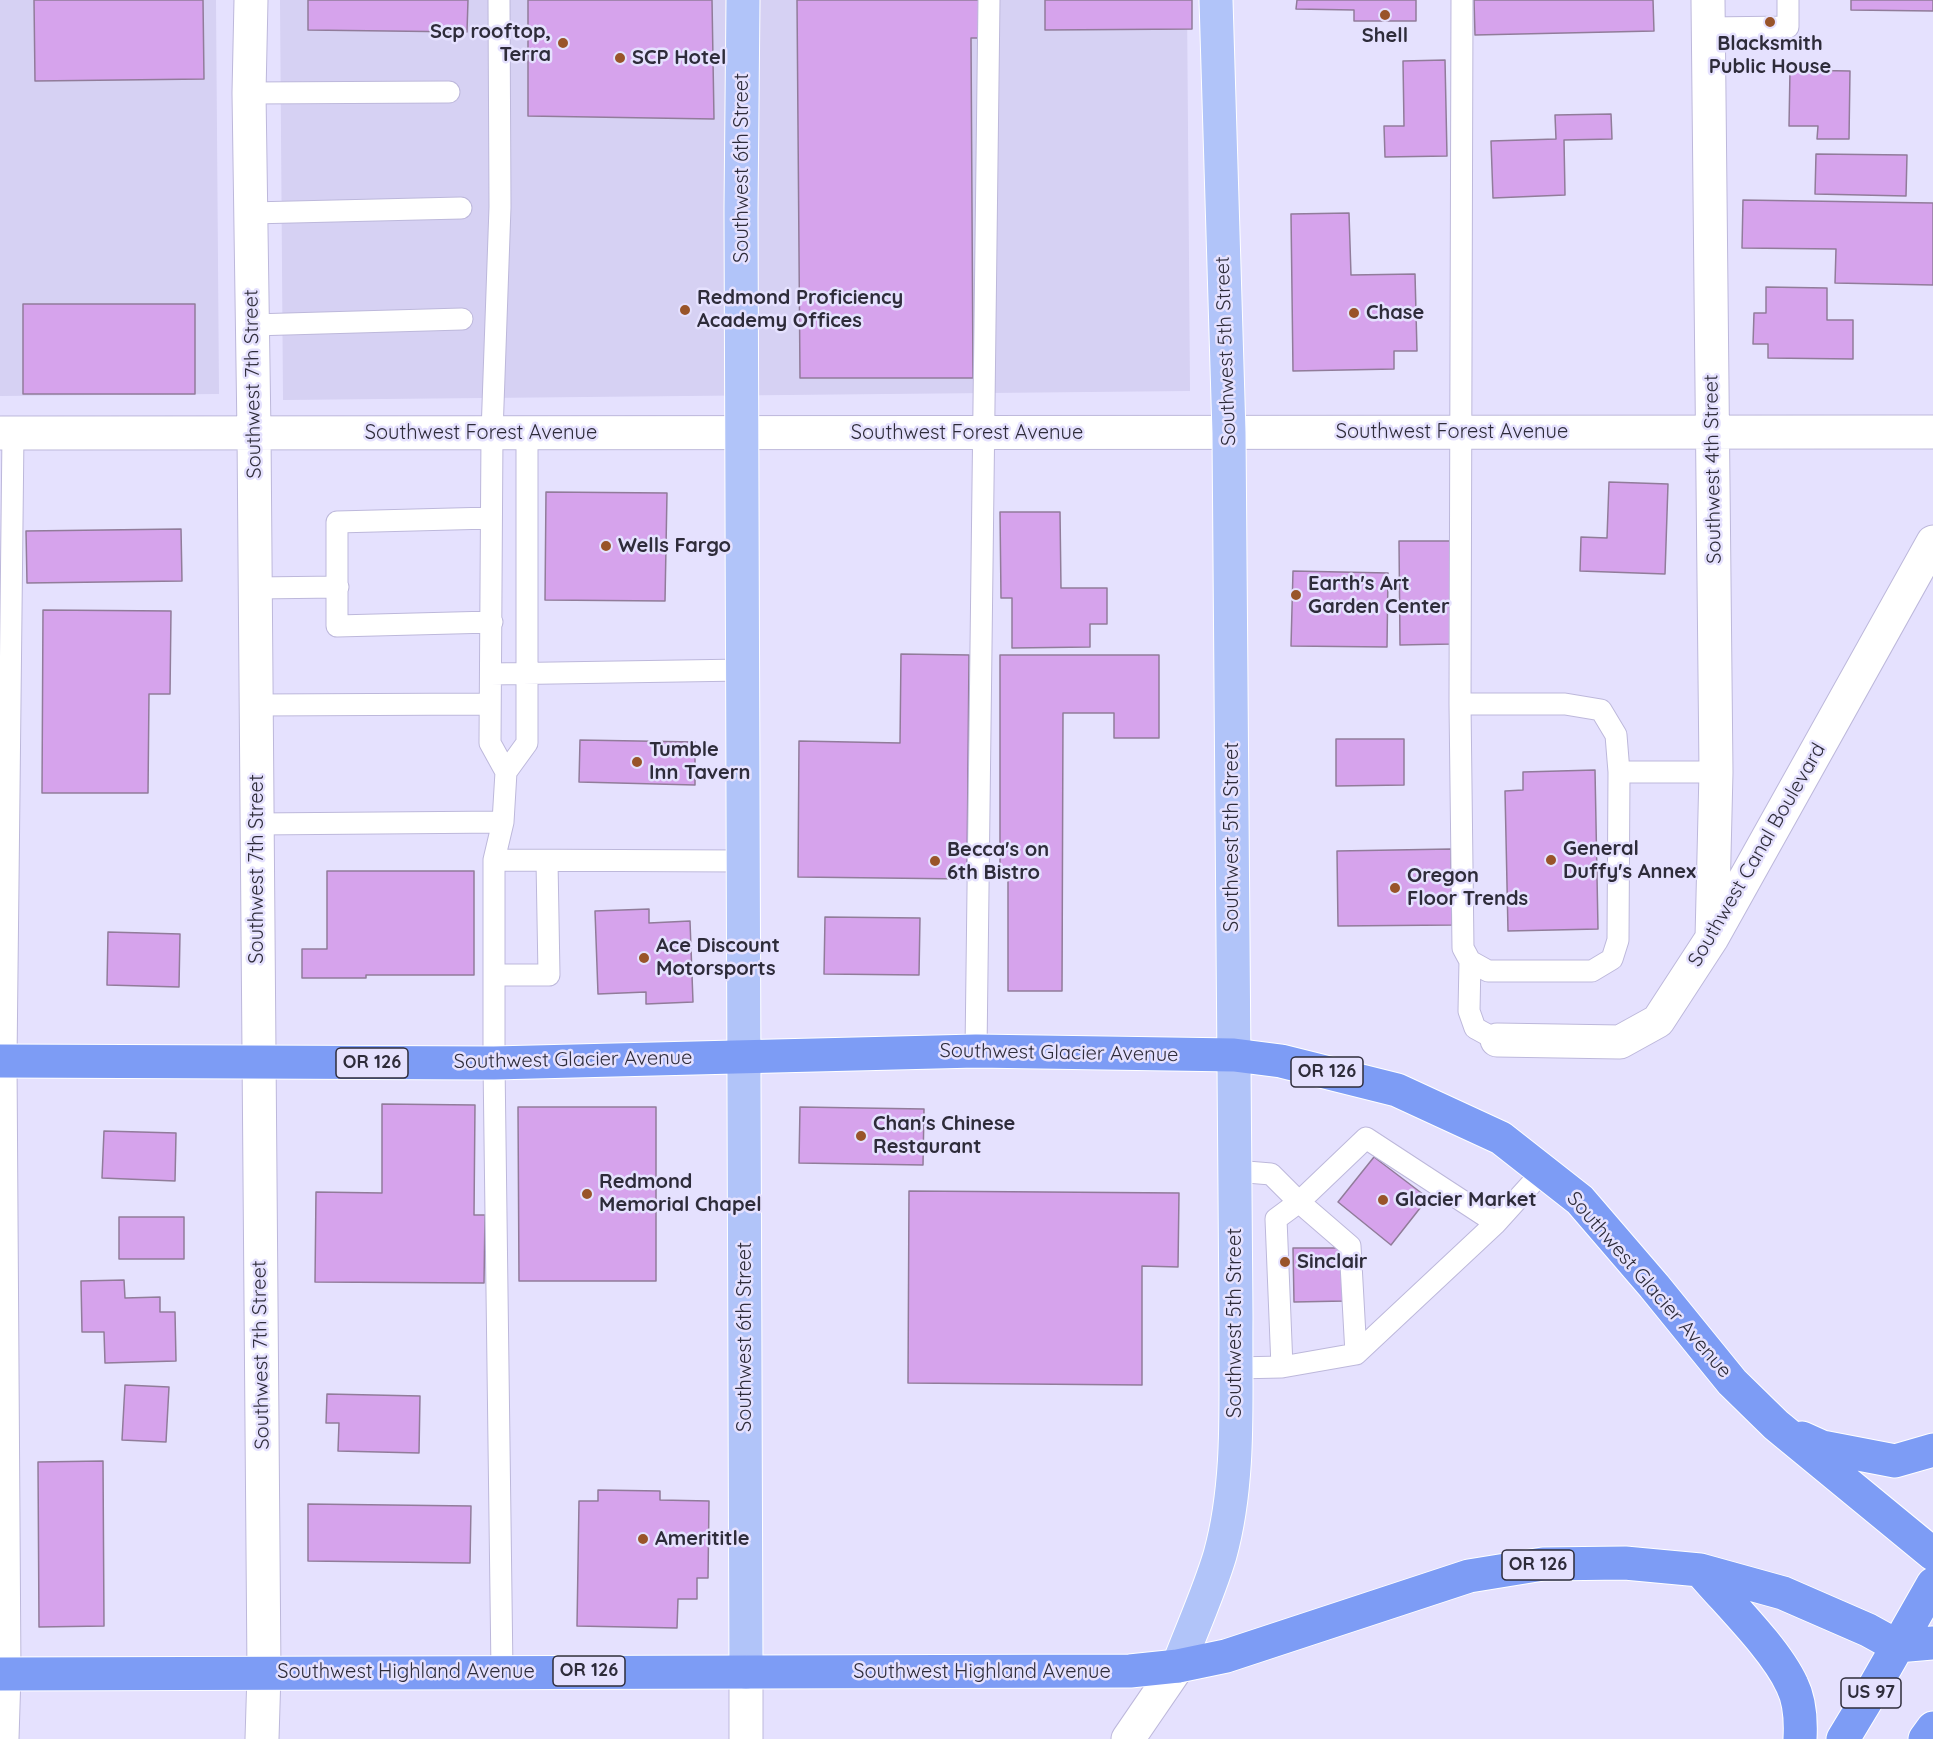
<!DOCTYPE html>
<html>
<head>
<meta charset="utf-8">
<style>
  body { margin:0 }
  canvas { display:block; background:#e5e1fe }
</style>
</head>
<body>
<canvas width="1933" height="1739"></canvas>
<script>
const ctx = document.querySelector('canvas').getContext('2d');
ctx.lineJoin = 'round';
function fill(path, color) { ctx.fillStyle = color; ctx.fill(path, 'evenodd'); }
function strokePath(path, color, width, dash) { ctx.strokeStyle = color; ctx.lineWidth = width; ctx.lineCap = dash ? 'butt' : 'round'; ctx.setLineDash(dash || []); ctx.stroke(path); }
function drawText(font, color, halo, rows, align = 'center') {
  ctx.font = font + ' Quicksand,sans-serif'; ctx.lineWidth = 5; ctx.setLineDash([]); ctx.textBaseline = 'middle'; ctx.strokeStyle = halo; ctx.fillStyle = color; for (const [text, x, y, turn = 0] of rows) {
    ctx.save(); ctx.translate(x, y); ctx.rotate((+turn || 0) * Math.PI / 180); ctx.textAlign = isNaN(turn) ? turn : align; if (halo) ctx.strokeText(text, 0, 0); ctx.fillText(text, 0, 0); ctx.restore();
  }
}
fill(new Path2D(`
  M0,0H216L219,394L0,396Z
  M280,0H1187L1190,391L283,400Z`), '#d6d1f3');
const building = new Path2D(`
  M34,0H203L204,79L35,81Z
  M308,0H468L467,32L308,30Z
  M528,0H712L714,119L528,116Z
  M797,0H980V38H971L973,378H800Z
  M1045,0H1192V29L1045,30Z
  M1297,0H1416V21H1354V10L1296,9Z
  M1474,0H1653L1654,31L1475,35Z
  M1851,0H1933V11L1851,10Z
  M1445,60L1447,156L1385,157L1384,126H1404L1403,61Z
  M1790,70L1850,71L1849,139H1817L1818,126H1789Z
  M1611,114L1612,139L1564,140L1565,195L1493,198L1491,141L1556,139L1555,115Z
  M1816,154L1907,155L1906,196L1815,194Z
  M1743,200L1933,203V285L1835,283L1836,249L1742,248Z
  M1349,213L1351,275L1415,274L1417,351H1394V369L1293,371L1291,214Z
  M1766,287L1827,288V320H1853V359L1768,358V344H1753L1754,313H1766Z
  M23,304H195V394H23Z
  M1609,482L1668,484L1665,574L1580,571L1581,537L1607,538Z
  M546,492L667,493L665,601L545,600Z
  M1000,512H1060L1061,588H1107V624H1090V647L1012,648V598H1001Z
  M181,529L182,581L27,583L26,531Z
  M1399,541H1450L1451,644L1400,645Z
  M1293,571L1388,573L1387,647L1291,646Z
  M43,610L171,611L170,694H149L148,793H42Z
  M901,654L969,655L967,879L798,877L799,741L900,743Z
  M1000,655H1159V738H1114V713H1063L1062,991H1008V868H1000Z
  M1336,739H1404V785L1336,786Z
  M580,740L695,742V785L579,782Z
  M1595,770L1598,929L1508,931L1505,791L1523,790V772Z
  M1451,849L1452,925L1338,926L1337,851Z
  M327,871H474V975H366V978H302V949H327Z
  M649,909V923L690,921L693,1002L646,1004V992L598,994L595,911Z
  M825,917L920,918L919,975L824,974Z
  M108,932L180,934L179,987L107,985Z
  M382,1104L475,1105L474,1215H485L484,1283L315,1282L316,1192L382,1193Z
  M518,1107H656V1281H519Z
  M800,1107L924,1109L923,1165L799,1163Z
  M104,1131L176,1133L175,1181L102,1178Z
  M1374,1157L1428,1198L1391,1245L1338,1202Z
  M909,1191L1179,1193L1178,1267L1142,1266V1385L908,1383Z
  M119,1217H184V1259H119Z
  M1293,1248H1343L1345,1301L1294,1302Z
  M124,1280L125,1298L160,1297V1312H175L176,1361L105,1363L104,1332H82L81,1281Z
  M125,1385L169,1387L166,1442L122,1440Z
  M327,1394L420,1396L419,1453L338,1451L339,1423H326Z
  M103,1461L104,1626L39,1627L38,1462Z
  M598,1490L660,1491V1500L709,1501L708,1578H697V1599H678L677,1628L577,1626L579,1501H598Z
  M308,1504L471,1506L470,1563L308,1561Z`);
fill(building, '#d6a3ec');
strokePath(building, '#917c9a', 1.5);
const lane = new Path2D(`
  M499,0L500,207L492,433L490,743L506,772L503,822L494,860V1063L502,1671
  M1462,0L1460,704L1463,948L1470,961L1488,971H1592L1612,959L1618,940L1619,772H1716
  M1708,28L1788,27V0
  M249,93L449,92
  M251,213L461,208
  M252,325L462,319
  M491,518L337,522V626L492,622
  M255,588L338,587
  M491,674L743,670
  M1460,704H1565L1601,710L1616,735L1619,772
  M256,705L490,704
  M506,772L527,743V433
  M256,824L503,822
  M494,860L743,861
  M1470,961L1469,1011L1475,1028L1497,1040
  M494,975H549L547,861
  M976,1051L989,0
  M1235,1171L1271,1174L1299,1202L1276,1219L1282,1367
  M1496,1223L1543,1171
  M1235,1368L1282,1367L1356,1354L1496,1223L1366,1138L1299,1202L1350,1246L1356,1354
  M8,1739L10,1674L6,1061L13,433`);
const street = new Path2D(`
  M251,0L249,93L254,433L264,1673L262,1739
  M1708,0L1716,772L1712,938
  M0,433L1933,432
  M1497,1040L1620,1042L1658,1021L1712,938L1933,542`);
const secondary = new Path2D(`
  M746,1672V1739
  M1128,1739L1178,1666`);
const primary = new Path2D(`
  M743,0L741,209L746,1672
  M1178,1666C1192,1629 1209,1592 1220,1555C1241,1479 1235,1396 1236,1318L1229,433L1216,0`);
const highway = new Path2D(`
  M0,1061L494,1063L976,1051L1234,1055L1281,1061L1397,1090L1501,1138L1580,1200L1654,1286L1732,1382L1776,1425L1933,1554
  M1802,1438L1822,1447L1895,1461L1933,1450
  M1700,1570C1727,1602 1775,1648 1792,1685C1800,1701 1801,1721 1800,1739
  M0,1674L1130,1671L1178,1666L1226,1656L1469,1576L1543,1564L1625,1563L1700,1570L1783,1593L1868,1630L1897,1646L1933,1643
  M1843,1739L1872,1691L1933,1584
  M1925,1739L1933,1728`);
strokePath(lane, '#bdb8db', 23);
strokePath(street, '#bdb8db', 35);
strokePath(secondary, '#bdb8db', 35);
strokePath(primary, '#fff', 35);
strokePath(highway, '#fff', 35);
strokePath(lane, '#fff', 21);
strokePath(street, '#fff', 33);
strokePath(secondary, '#fff', 33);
strokePath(primary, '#b1c4f9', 33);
strokePath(highway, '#7d9cf5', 33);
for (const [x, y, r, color] of [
  [1385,15,6,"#995429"],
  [1770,22,6,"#995429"],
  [563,43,6,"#995429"],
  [620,58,6,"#995429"],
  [685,310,6,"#995429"],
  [1354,313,6,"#995429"],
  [606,546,6,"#995429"],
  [1296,595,6,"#995429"],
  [637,762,6,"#995429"],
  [1551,860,6,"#995429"],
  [935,861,6,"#995429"],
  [1395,888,6,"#995429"],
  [644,958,6,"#995429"],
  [861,1136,6,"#995429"],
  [587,1194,6,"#995429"],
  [1383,1200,6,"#995429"],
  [1285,1262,6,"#995429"],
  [643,1539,6,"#995429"]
]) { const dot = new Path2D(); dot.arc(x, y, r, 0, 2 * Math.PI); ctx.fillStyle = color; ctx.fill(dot); strokePath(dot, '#e5e1fe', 2); }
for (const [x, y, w] of [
  [372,1063,72],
  [1327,1072,72],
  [1538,1565,72],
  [589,1671,72],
  [1871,1693,60]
]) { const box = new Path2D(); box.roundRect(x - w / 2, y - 15, w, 30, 4.5); ctx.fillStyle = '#e5e1fe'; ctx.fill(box); strokePath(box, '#2e2c3a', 1.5); }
drawText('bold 18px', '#2e2c3a', null, [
  ["OR 126",372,1063],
  ["OR 126",1327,1072],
  ["OR 126",1538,1565],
  ["OR 126",589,1671],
  ["US 97",1871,1693]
]);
drawText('bold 20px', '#2e2c3a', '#e5e1fe', [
  ["Scp rooftop,",551,32,"right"],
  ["Terra",551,55,"right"],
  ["Shell",1385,36,"center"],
  ["Blacksmith",1770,44,"center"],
  ["Public House",1770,67,"center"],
  ["SCP Hotel",632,58],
  ["Redmond Proficiency",697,298],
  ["Academy Offices",697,321],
  ["Chase",1366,313],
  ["Wells Fargo",618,546],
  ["Earth's Art",1308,584],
  ["Garden Center",1308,607],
  ["Tumble",649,750],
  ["Inn Tavern",649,773],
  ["General",1563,849],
  ["Duffy's Annex",1563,872],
  ["Becca's on",947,850],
  ["6th Bistro",947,873],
  ["Oregon",1407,876],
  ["Floor Trends",1407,899],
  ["Ace Discount",656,946],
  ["Motorsports",656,969],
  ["Chan's Chinese",873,1124],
  ["Restaurant",873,1147],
  ["Redmond",599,1182],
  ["Memorial Chapel",599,1205],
  ["Glacier Market",1395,1200],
  ["Sinclair",1297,1262],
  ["Amerititle",655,1539]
], 'left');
drawText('20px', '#2e2c3a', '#e5e1fe', [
  ["Southwest 6th Street",742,168,-90],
  ["Southwest 5th Street",1226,351,-92],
  ["Southwest 7th Street",253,384,-91],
  ["Southwest Forest Avenue",1452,432],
  ["Southwest Forest Avenue",481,433],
  ["Southwest Forest Avenue",967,433],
  ["Southwest 4th Street",1713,469,-91],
  ["Southwest 5th Street",1232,837,-90],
  ["Southwest Canal Boulevard",1757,855,-60],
  ["Southwest 7th Street",257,869,-90],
  ["Southwest Glacier Avenue",1059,1053,1],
  ["Southwest Glacier Avenue",573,1060,-1],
  ["Southwest Glacier Avenue",1649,1285,49],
  ["Southwest 5th Street",1235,1323,-90],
  ["Southwest 6th Street",745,1337,-90],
  ["Southwest 7th Street",261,1355,-91],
  ["Southwest Highland Avenue",406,1672],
  ["Southwest Highland Avenue",982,1672]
]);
</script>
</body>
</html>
